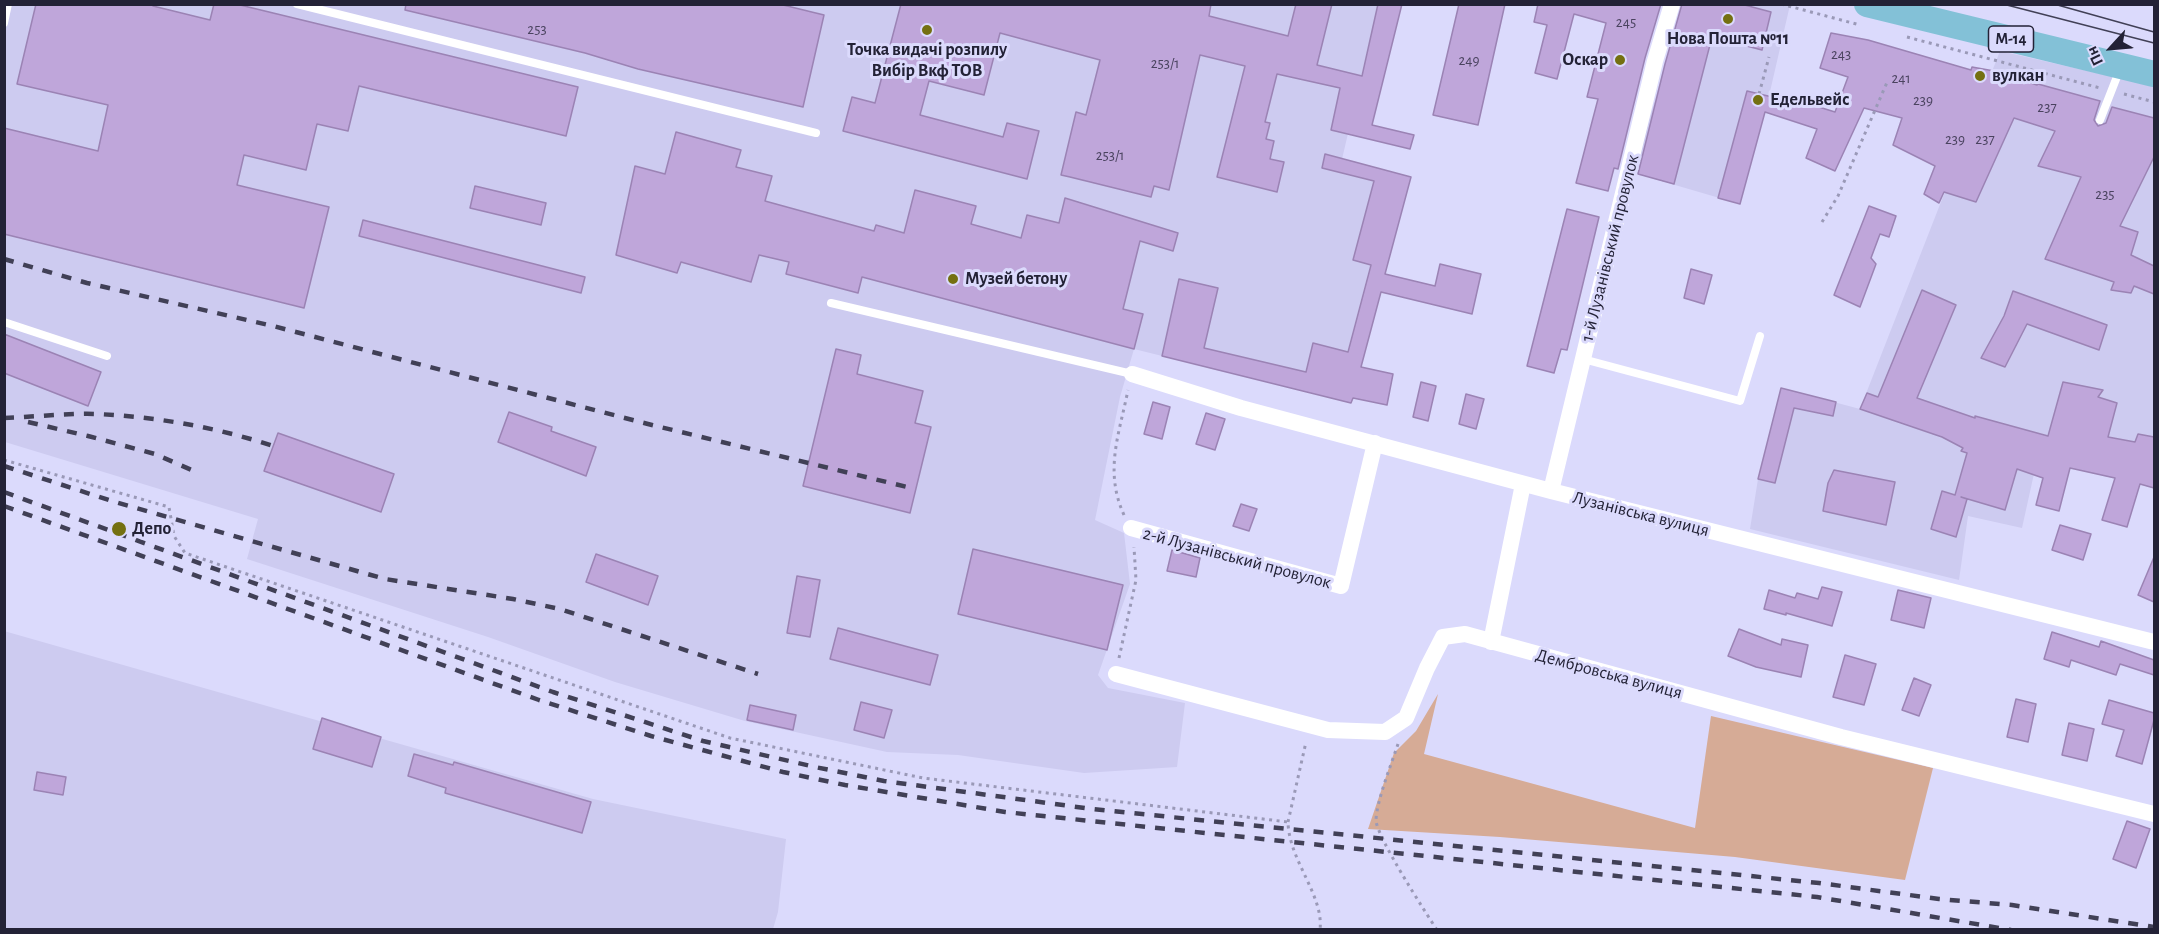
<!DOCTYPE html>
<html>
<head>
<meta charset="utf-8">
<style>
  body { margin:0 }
  #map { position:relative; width:2159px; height:934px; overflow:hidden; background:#dbdafc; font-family:"Alegreya Sans",sans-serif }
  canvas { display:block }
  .frame { position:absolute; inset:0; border:6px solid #232236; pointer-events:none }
  .north { position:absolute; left:2081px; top:18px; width:60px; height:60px; -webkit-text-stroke:4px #dbdafc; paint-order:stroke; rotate:244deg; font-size:16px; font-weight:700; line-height:24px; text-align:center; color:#232236 }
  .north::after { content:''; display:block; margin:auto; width:21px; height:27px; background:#232236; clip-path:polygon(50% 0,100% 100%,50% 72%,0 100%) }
</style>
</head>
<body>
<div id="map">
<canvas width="2159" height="934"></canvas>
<div class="frame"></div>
<div class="north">Пн</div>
</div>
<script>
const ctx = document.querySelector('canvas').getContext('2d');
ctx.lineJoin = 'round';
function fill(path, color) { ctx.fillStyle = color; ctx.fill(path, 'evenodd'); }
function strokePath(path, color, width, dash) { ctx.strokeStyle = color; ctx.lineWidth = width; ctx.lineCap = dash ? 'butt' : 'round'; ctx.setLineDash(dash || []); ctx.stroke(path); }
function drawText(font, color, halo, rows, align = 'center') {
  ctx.font = font + ' "Alegreya Sans",sans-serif'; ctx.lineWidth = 6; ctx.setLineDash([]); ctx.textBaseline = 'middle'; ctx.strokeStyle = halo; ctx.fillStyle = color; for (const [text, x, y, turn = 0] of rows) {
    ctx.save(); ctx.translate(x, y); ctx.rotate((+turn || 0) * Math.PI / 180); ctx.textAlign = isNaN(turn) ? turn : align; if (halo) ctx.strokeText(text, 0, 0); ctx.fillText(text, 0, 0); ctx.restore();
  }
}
fill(new Path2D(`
  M4,5H1378L1339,172L1391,186L1335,399L1134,349L1120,397L1095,520L1124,533L1130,584L1098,675L1108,688L1185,703L1177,767L1084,773L958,755L887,752L745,721L615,682L488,637L247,559L258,519L5,442Z
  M1682,5H1790L1769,96L1740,204L1634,173Z
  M2000,51L2154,86V488L2037,460L2022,528L1968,516L1959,580L1750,529L1758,479L1781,388L1860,409Z
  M4,631L593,799L786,839L778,912L773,929H5Z`), '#cdcbf0');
fill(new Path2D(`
  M1438,694L1424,754L1695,828L1711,716L1933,768L1905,880L1735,857L1500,837L1368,829L1394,753L1416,731Z`), '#d6ab96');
const building = new Path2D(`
  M36,4H154L153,6L210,20L214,4H236L578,87L566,136L359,86L348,131L317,124L306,170L244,155L237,185L329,207L304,308L4,234V128L98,151L108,105L17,84Z
  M406,4H779L824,15L803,107L638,69L585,53L405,10Z
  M901,4H1211L1209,16L1288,36L1296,4H1332L1317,65L1362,76L1378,4H1402L1372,125L1414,135L1410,149L1331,130L1340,88L1277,74L1265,122L1270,123L1266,139L1274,141L1270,159L1284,162L1277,192L1217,177L1245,66L1200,55L1169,190L1154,186L1151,197L1070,177L1061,175L1076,112L1086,115L1100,60L1000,33L984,95L929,81L920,115L1003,137L1007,123L1039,131L1027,179L843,131L852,97L875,103Z
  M1459,4H1505L1478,125L1433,115Z
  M1538,4H1661L1645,58L1618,169L1614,168L1608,191L1576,183L1598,99L1587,97L1606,23L1574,14L1557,79L1535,73L1547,25L1534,22Z
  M1682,4H1741L1771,12L1762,50L1712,37L1674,184L1638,174L1665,64Z
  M1831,33L1868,40L1971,70L1972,67L1994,71L2037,85L2038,84L2100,101L2094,120L2098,126L2106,123L2112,107L2154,118V157L2120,226L2138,232L2131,255L2154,266V294L2134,286L2131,293L2111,290L2114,282L2045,259L2081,177L2038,166L2055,131L2014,118L1976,202L1944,192L1939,203L1924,194L1935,166L1893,145L1902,118L1864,108L1835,171L1806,158L1817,129L1765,112L1740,204L1718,198L1747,91L1789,101L1790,98L1835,112L1848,77L1820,68Z
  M676,132L741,150L736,167L772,176L765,201L874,231L876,225L904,233L915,190L976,206L971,224L1021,238L1027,215L1059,223L1065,198L1178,233L1173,251L1140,241L1123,309L1143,314L1134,349L862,277L858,293L786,274L789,262L759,255L751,282L681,262L677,273L616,255L635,166L665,174Z
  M1325,154L1411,177L1385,274L1435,286L1440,264L1481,274L1472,314L1381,292L1361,367L1393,374L1387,405L1353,398L1351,403L1162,356L1179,279L1218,288L1204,348L1306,372L1313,343L1348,352L1371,265L1353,260L1374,181L1322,168Z
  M475,186L546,203L541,225L470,208Z
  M1869,206L1896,216L1889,237L1880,234L1871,258L1876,264L1860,307L1834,295Z
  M1567,209L1599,217L1567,350L1561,349L1554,373L1527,366Z
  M363,220L585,277L581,293L359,236Z
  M1691,269L1712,275L1704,304L1684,298Z
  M1922,290L1956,305L1917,398L1975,418V416L2048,436L2063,382L2103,390L2098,397L2117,403L2108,437L2135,442L2138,434L2154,437V488L2140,484L2127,527L2102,520L2115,478L2070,468L2059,511L2036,505L2043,478L2017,469L2005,510L1961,497L1967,499L1956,537L1931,529L1942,491L1955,495L1967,453L1961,451L1963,448L1942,437L1860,409L1867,393L1878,397Z
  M2013,291L2107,325L2099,350L2027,324L2005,367L1981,358L2004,316Z
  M4,334L101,372L88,406L4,373Z
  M836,349L861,355L857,374L923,391L915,423L931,427L910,513L803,486Z
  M1421,382L1436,386L1428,421L1413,417Z
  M1781,388L1836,402L1833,416L1794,408L1775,483L1758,479Z
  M1466,394L1484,399L1476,429L1459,424Z
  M1153,402L1170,407L1162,439L1144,434Z
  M509,412L552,427L551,431L596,447L586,476L498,442Z
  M1206,413L1225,419L1215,450L1196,444Z
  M278,433L394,474L381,512L264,471Z
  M1834,470L1895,482L1886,525L1823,511L1828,483Z
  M1241,504L1257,509L1249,531L1233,526Z
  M2060,525L2091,534L2083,560L2052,550Z
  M973,549L1123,585L1107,650L958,614Z
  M1172,550L1200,558L1196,577L1167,571Z
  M596,554L658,576L648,605L586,582Z
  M2154,557V602L2138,595Z
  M797,576L820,580L810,637L787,633Z
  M1822,587L1842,592L1832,626L1786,613V615L1764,609L1769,590L1795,598L1797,593L1818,599Z
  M1898,590L1931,598L1924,628L1891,620Z
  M838,628L938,655L930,685L830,659Z
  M1739,629L1781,645L1782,639L1808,645L1801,677L1756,667L1728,656Z
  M2052,632L2099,647L2101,641L2154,660V675L2120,664L2116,675L2071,660L2069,667L2044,659Z
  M1845,655L1876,664L1864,705L1833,697Z
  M1914,678L1931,685L1919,716L1902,710Z
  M2016,699L2036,704L2028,742L2007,737Z
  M2109,700L2154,713V720L2142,764L2116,756L2124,730L2102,724Z
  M861,702L892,710L884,738L854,730Z
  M750,705L796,715L793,730L747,720Z
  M322,718L381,737L372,767L313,749Z
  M2069,723L2094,729L2087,761L2062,755Z
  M414,754L453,765L454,762L591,802L582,833L445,793L446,788L408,776Z
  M37,772L66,777L63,795L34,790Z
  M2127,821L2150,829L2136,868L2113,859Z`);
fill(building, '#bfa6da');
strokePath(building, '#9b83b4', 1.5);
strokePath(new Path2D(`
  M1781,4L1860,25
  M1907,37L2100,88
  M1759,94L1769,57
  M2124,94L2154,102
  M1822,222L1838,196L1888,80
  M4,460L169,507L174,536L185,553L730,738L923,778L1288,822C1289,861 1324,895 1320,930
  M1124,515C1104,471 1119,435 1128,390
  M1119,658L1136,580L1134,547
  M1398,744C1391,765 1377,800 1376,820C1376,836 1426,913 1437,930
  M1288,822L1306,742`), '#9a99b7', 3, [3, 4.5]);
strokePath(new Path2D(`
  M297,4L816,133
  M4,23L8,4
  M2100,120L2120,69
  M831,303L1132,374
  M4,322L107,356
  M1583,359L1740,401L1760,336`), '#fff', 8);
strokePath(new Path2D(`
  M1132,374L1241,408L1551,491L2154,642
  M1551,491L1655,61L1672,4
  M1131,528L1341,586L1375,443
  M1491,642L1523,484
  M1116,674L1328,730L1385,732L1406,718L1427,668L1443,637L1465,634L1841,737L2154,814`), '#fff', 16);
strokePath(new Path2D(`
  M1867,4L2154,74`), '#83c1d7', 26);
strokePath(new Path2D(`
  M2003,4L2154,43
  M2054,4L2154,32`), '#414056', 1.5);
strokePath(new Path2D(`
  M4,259L87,283L273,326L648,424L907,487
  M4,418C35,417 66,413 97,414C157,417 216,427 273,446
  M28,422L88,436L155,454L194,471
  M4,466L115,502L385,579L513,599L560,609L758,674
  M4,492L553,692L703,741L815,767L884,781L1092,809L1819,883L1939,899L2012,905L2154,927
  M4,506L539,700L651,736L783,772L845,785L1005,812L1817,897L2011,930`), '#414056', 4.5, [10, 10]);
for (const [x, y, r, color] of [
  [1728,19,6,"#747011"],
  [927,30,6,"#747011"],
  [1620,60,6,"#747011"],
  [1980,76,6,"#747011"],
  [1758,100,6,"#747011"],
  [953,279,6,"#747011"],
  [119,529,8,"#747011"]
]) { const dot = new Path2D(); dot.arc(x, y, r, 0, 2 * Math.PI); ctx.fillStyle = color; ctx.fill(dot); strokePath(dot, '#dbdafc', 2); }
drawText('15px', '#4a435f', null, [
  ["245",1626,22],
  ["253",537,29],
  ["243",1841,54],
  ["249",1469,60],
  ["253/1",1165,63],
  ["241",1901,78],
  ["239",1923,100],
  ["237",2047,107],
  ["239",1955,139],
  ["237",1985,139],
  ["253/1",1110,155],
  ["235",2105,194]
]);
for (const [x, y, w] of [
  [2011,39,45]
]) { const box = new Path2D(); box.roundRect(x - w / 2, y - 13, w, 26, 4.5); ctx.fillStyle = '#dbdafc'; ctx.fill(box); strokePath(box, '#232236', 1.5); }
drawText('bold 16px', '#232236', null, [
  ["М-14",2011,39]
]);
drawText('bold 18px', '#232236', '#dbdafc', [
  ["Нова Пошта №11",1728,39,"center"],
  ["Точка видачі розпилу",927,50,"center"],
  ["Вибір Вкф ТОВ",927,71,"center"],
  ["Оскар",1608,60,"right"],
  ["вулкан",1992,76],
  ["Едельвейс",1770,100],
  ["Музей бетону",965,279],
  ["Депо",132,529]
], 'left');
drawText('18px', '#232236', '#dbdafc', [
  ["1-й Лузанівський провулок",1610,248,-76],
  ["Лузанівська вулиця",1641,514,14],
  ["2-й Лузанівський провулок",1237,558,15],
  ["Дембровська вулиця",1609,674,15]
]);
</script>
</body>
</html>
